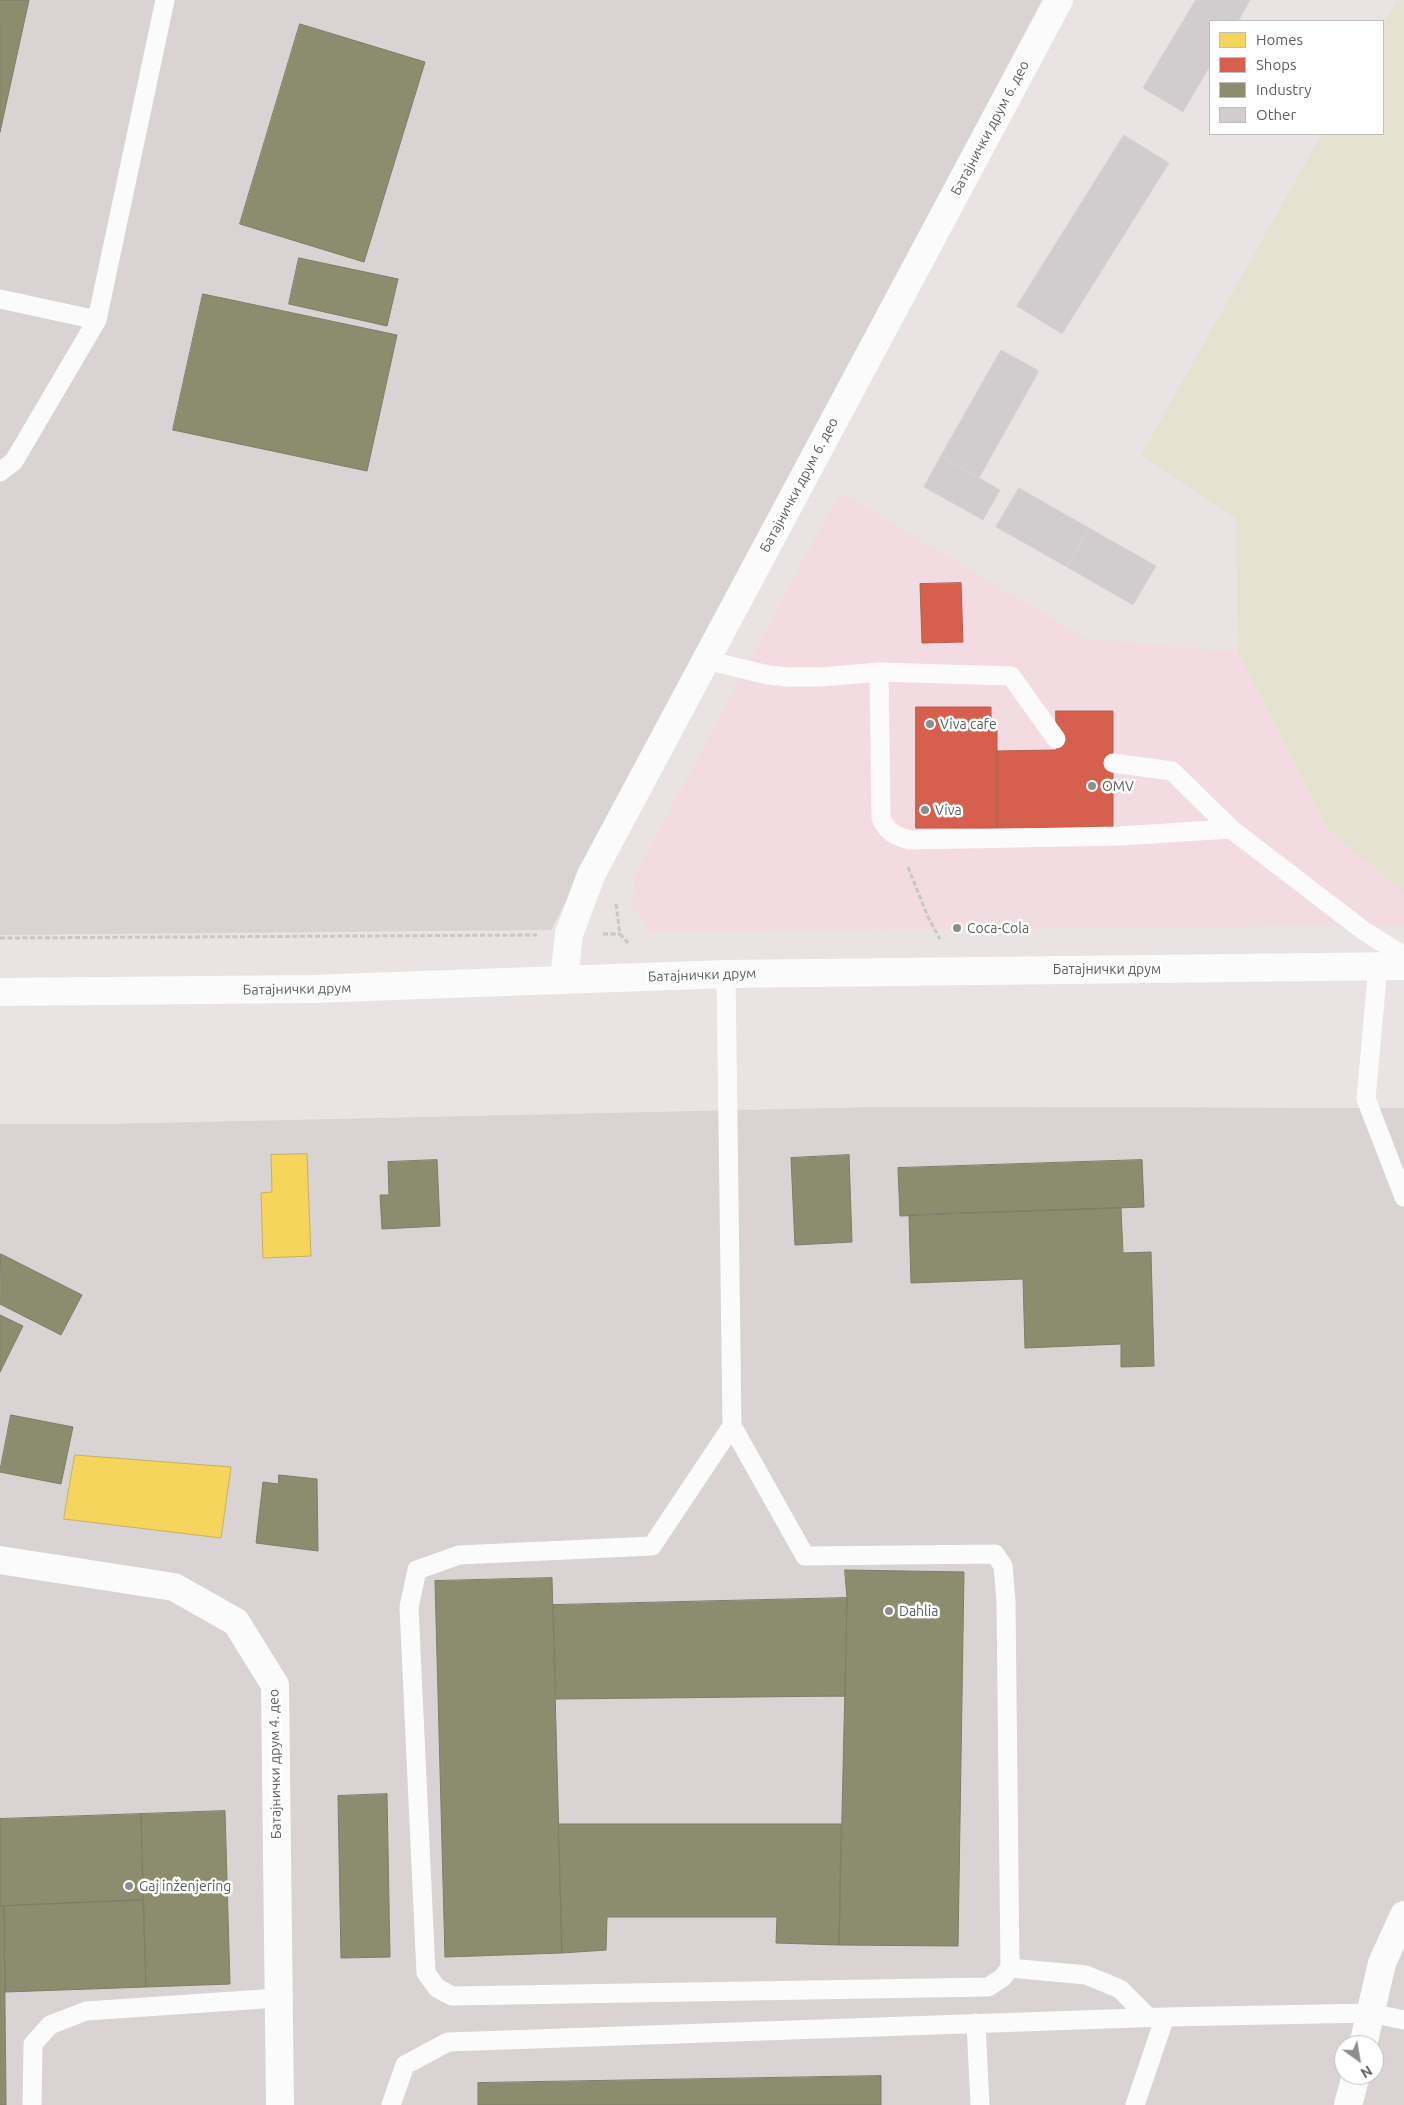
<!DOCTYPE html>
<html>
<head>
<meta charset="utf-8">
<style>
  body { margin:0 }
  #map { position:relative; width:1404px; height:2105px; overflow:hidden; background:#e9e3e4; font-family:Ubuntu,sans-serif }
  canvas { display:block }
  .legend { position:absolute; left:1209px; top:20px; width:175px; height:115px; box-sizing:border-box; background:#fff; border:1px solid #bdbfbe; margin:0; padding:6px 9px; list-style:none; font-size:15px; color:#59605d }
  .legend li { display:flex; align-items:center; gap:10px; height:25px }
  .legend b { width:25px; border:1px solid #bdbfbe }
  .north { position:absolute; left:1334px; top:2035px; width:50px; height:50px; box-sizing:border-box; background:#fff; border:1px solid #bdbfbe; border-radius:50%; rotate:148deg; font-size:14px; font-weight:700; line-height:20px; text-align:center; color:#59605d }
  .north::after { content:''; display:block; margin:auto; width:18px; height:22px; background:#8b8e8c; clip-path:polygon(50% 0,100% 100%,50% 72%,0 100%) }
</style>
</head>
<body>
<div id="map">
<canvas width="1404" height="2105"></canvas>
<ul class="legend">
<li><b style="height:14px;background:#f6d55c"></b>Homes</li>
<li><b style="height:14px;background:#d6604d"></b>Shops</li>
<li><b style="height:14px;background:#8c8c6e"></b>Industry</li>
<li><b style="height:14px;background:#d1cccd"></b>Other</li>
</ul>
<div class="north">N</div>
</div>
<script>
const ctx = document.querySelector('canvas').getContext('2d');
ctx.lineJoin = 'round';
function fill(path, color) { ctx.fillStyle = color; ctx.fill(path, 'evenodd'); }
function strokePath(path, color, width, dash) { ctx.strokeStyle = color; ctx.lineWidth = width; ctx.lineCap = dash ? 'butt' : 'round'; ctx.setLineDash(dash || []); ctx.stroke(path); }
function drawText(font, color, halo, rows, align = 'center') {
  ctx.font = font + ' Ubuntu,sans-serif'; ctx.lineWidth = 5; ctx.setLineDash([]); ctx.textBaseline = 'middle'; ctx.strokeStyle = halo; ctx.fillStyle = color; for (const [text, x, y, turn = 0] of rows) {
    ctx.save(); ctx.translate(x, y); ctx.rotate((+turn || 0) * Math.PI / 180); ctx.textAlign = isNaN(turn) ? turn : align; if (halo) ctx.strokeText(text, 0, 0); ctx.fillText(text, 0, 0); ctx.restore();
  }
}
fill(new Path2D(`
  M840,492L1086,639L1238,652L1327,828L1404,893V925L651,932L632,907L635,875Z`), '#f3dce1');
fill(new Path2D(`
  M0,0H1042L551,930L0,935Z
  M881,1107L1404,1108V2105H0V1124H108ZM1344,2045H1374V2075H1344Z`), '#d9d3d3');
fill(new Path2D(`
  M1397,0H1404V893L1327,828L1238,652L1236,519L1141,455L1322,134H1383V26Z`), '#e5e2cf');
const homes = new Path2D(`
  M307,1154L311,1256L263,1258L261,1193L272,1192L271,1155Z
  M75,1455L231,1467L221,1538L64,1519Z`);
fill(homes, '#f6d55c');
strokePath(homes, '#c7b25c', 1);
const shops = new Path2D(`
  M961,583L963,642L922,643L920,584Z
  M916,707H991V727L997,726V828H916Z
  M1056,711H1113V827L997,828V751L1056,750Z`);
fill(shops, '#d6604d');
strokePath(shops, '#b06052', 1);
const industry = new Path2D(`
  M0,0H29L0,132Z
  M300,24L425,62L364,262L240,224Z
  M299,258L398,279L387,326L289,304Z
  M203,294L397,335L367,471L173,430Z
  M849,1155L852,1242L795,1245L791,1158Z
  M437,1160L440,1226L382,1229L380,1195H389L388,1162Z
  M1142,1160L1144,1207L900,1216L898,1168Z
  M1121,1208L1123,1253L1151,1252L1154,1366L1121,1367V1344L1025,1348L1023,1279L911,1283L909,1215Z
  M1,1254L82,1295L61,1335L0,1304Z
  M0,1315L23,1326L0,1372Z
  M11,1415L73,1427L61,1484L0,1472Z
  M279,1475L317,1479L318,1551L256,1543L263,1482L278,1484Z
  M845,1570L964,1572L958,1946L839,1945L847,1598Z
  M552,1578L562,1953L445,1957L435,1581Z
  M847,1598L845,1696L556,1699L553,1605Z
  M387,1794L390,1957L341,1958L338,1796Z
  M225,1811L230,1984L146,1987L141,1814Z
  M141,1814L143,1900L0,1906V1819Z
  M559,1824H841L839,1945L776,1943L777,1917H607L606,1950L562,1953Z
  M143,1900L146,1987L5,1992L4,1906Z
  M0,1906H4L6,2105H0Z
  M881,2076V2105H478V2083Z`);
fill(industry, '#8c8c6e');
strokePath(industry, '#7d7f69', 1);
const building = new Path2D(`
  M1196,0H1250L1238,21H1210V66L1183,112L1143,88Z
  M1124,135L1169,163L1062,334L1017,306Z
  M1001,350L1039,371L979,478L941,456Z
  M941,456L1000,490L983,520L924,487Z
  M1019,488L1089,528L1067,567L996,527Z
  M1089,528L1156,566L1133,605L1067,567Z`);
fill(building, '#d1cccd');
strokePath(building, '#d8d2d4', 1);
strokePath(new Path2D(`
  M908,867L928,917L940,939
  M616,904L620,934L629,944
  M603,934H620
  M0,938L537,935`), '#c6c8c4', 3, [5, 2.5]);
strokePath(new Path2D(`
  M0,299L97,320
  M0,472L14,461L97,320L165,0
  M706,660L768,675L788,677H822L879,672L1011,676L1056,739
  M879,672L881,818C887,832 895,836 910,840L1120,836L1231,829
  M1113,763L1172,771L1231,829L1364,931L1404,956
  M1378,966L1366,1099L1404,1197
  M726,974L732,1426L805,1556L995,1554L1003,1566L1006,1601L1010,1968L1002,1978L988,1987L452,1996L437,1988L426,1973L409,1607L417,1570L459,1555L652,1546L732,1426
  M1010,1968L1086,1975L1120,1989L1148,2017
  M976,2023L980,2105
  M32,2105L33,2044L50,2025L86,2011L278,1998
  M391,2105L405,2065L448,2042L1165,2017L1371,2013L1404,2020
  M1135,2105L1165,2017`), '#fcfbfb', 19);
strokePath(new Path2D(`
  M0,1560L174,1587L236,1622L275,1685L280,2105
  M1363,2045L1382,1963L1404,1915
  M1348,2105L1356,2075`), '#fcfbfb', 28);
strokePath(new Path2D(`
  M564,979L569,934L591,875L1059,0`), '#fcfbfb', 28);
strokePath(new Path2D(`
  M0,992L312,989L726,974L1404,966`), '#fcfbfb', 28);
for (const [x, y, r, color] of [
  [930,724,5,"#8b8e8c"],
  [1092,786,5,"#8b8e8c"],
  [925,810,5,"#8b8e8c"],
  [957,928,5,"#8b8e8c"],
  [889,1611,5,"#8b8e8c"],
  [129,1886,5,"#8b8e8c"]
]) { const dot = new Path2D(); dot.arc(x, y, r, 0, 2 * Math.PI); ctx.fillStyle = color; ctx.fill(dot); strokePath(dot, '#fff', 2); }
drawText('14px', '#59605d', '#fff', [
  ["Батајнички друм 6. део",990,128,-62],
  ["Батајнички друм 6. део",799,485,-62],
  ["Батајнички друм",1107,969],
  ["Батајнички друм",702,975,-2],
  ["Батајнички друм",297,989,-1],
  ["Батајнички друм 4. део",275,1764,-91]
]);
drawText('14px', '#59605d', '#fff', [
  ["Viva cafe",940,724],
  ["OMV",1102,786],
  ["Viva",935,810],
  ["Coca-Cola",967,928],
  ["Dahlia",899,1611],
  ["Gaj inženjering",139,1886]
], 'left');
</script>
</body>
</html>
